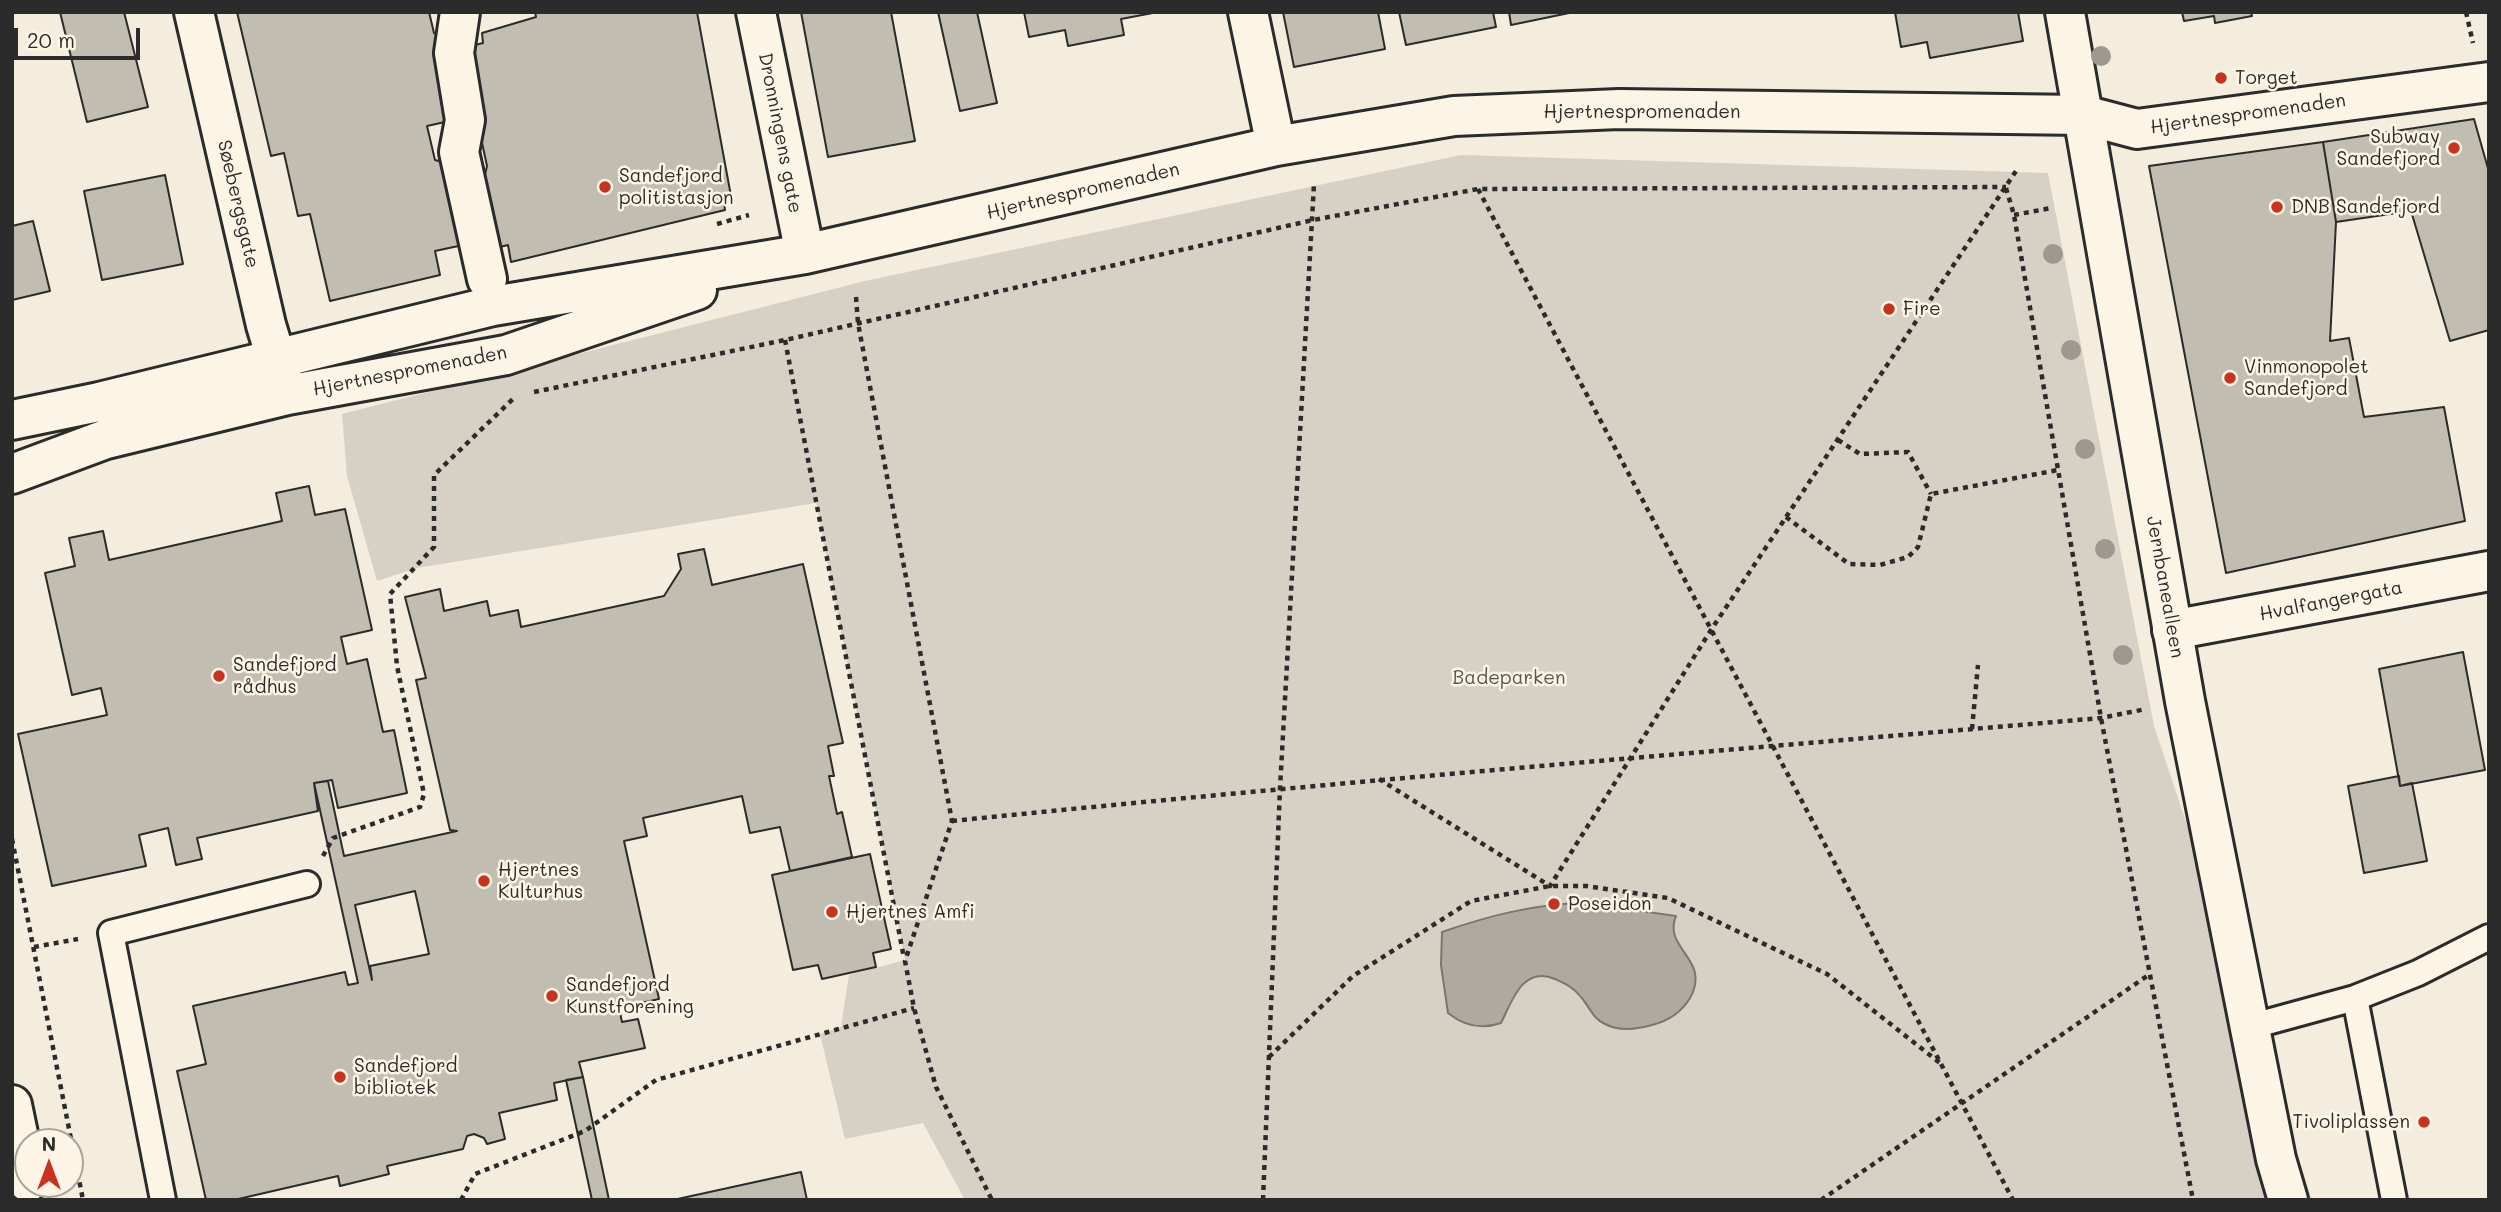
<!DOCTYPE html>
<html>
<head>
<meta charset="utf-8">
<style>
  body { margin:0 }
  #map { position:relative; width:2501px; height:1212px; overflow:hidden; background:#f4edde; font-family:Mali,sans-serif }
  canvas { display:block }
  .frame { position:absolute; inset:0; border:14px solid #2b2b2b; pointer-events:none }
  .north { position:absolute; left:14px; top:1128px; width:70px; height:70px; box-sizing:border-box; background:#fcf5e5; border:2px solid #a8a49b; border-radius:50%; rotate:0deg; font-size:19px; font-weight:700; line-height:28px; text-align:center; color:#2b2b2b }
  .north::after { content:''; display:block; margin:auto; width:24px; height:32px; background:#c8321e; clip-path:polygon(50% 0,100% 100%,50% 72%,0 100%) }
  .scale { position:absolute; left:14px; top:28px; width:126px; height:32px; box-sizing:border-box; border:4px solid #2b2b2b; border-top:0; padding-left:9px; font-size:21px; line-height:24px; white-space:nowrap; color:#2b2b2b; -webkit-text-stroke:5px #fcf5e5; paint-order:stroke }
</style>
</head>
<body>
<div id="map">
<canvas width="2501" height="1212"></canvas>
<div class="frame"></div>
<div class="north">N</div>
<div class="scale">20 m</div>
</div>
<script>
const ctx = document.querySelector('canvas').getContext('2d');
ctx.lineJoin = 'round';
function fill(path, color) { ctx.fillStyle = color; ctx.fill(path, 'evenodd'); }
function strokePath(path, color, width, dash) { ctx.strokeStyle = color; ctx.lineWidth = width; ctx.lineCap = dash ? 'butt' : 'round'; ctx.setLineDash(dash || []); ctx.stroke(path); }
function drawText(font, color, halo, rows, align = 'center') {
  ctx.font = font + ' Mali,sans-serif'; ctx.lineWidth = 5; ctx.setLineDash([]); ctx.textBaseline = 'middle'; ctx.strokeStyle = halo; ctx.fillStyle = color; for (const [text, x, y, turn = 0] of rows) {
    ctx.save(); ctx.translate(x, y); ctx.rotate((+turn || 0) * Math.PI / 180); ctx.textAlign = isNaN(turn) ? turn : align; if (halo) ctx.strokeText(text, 0, 0); ctx.fillText(text, 0, 0); ctx.restore();
  }
}
fill(new Path2D(`
  M1461,155L2048,173L2154,726L2312,1200H965L923,1123L845,1139L820,1034L841,1027L849,975L905,960L816,503L417,568L377,581L347,476L342,414L865,281Z`), '#d6d1c4');
const water = new Path2D(`
  M1584,903L1676,916C1662,949 1712,959 1690,998C1681,1013 1668,1021 1652,1025C1637,1029 1620,1032 1605,1024C1593,1019 1589,1006 1581,997C1573,987 1566,984 1555,979C1523,965 1512,1001 1501,1023C1481,1030 1464,1026 1448,1013L1441,965L1442,932C1488,916 1534,904 1584,903Z`);
fill(water, '#afaaa0');
strokePath(water, '#7a7771', 2);
const building = new Path2D(`
  M60,12H124L148,107L87,122Z
  M237,12H429L434,33L439,35L454,120L427,126L435,160L446,163L468,244L435,251L440,275L330,301L310,214L298,216L284,153L271,156Z
  M535,12H697L731,196L724,201L725,210L511,262L508,245L492,249L480,195L487,166L465,63L471,46L483,43L482,33L536,17Z
  M801,12H891L915,141L828,157Z
  M938,12H977L997,103L960,111Z
  M1024,12H1158L1121,19L1124,35L1068,46L1065,30L1029,37Z
  M1283,12H1378L1385,49L1294,67Z
  M1399,12H1493L1496,27L1406,45Z
  M1509,12H1574L1511,25Z
  M1895,12H2018L2023,41L1930,58L1927,42L1901,47Z
  M2182,12H2251L2252,16L2215,23L2214,16L2184,21Z
  M2474,119L2489,172V330L2450,341L2411,211L2336,222L2323,142Z
  M2323,142L2336,222L2330,341L2349,338L2364,417L2444,407L2465,521L2226,573L2149,166Z
  M165,175L183,264L102,280L84,191Z
  M33,221L50,291L12,300V226Z
  M309,486L315,515L345,509L372,630L341,637L347,664L367,659L383,732L394,730L407,793L338,808L332,780L314,783L318,811L197,838L202,859L176,865L168,828L139,835L146,866L52,886L18,734L107,715L101,688L72,695L45,573L75,566L69,538L103,531L109,560L282,521L276,493Z
  M704,549L712,585L803,564L843,743L828,746L834,776H829L837,814L842,812L852,857L790,871L780,827L750,833L742,796L643,818L647,836L624,841L659,999L619,1008L622,1022L638,1019L645,1048L579,1062L583,1077L554,1083L557,1100L499,1113L505,1139L487,1144L484,1138L474,1134L467,1136L463,1149L387,1166L389,1174L340,1186L338,1176L234,1200H206L177,1071L206,1064L193,1006L345,972L348,985L358,983L314,783L328,781L344,856L457,831L450,830L416,680L426,678L405,597L440,589L444,611L487,601L490,616L518,610L521,627L664,596L681,569L678,554ZM415,891L429,954L370,966L372,980L355,905Z
  M2463,652L2485,770L2400,786L2379,669Z
  M2399,776L2400,786L2412,783L2427,861L2364,873L2348,786Z
  M870,854L891,949L873,953L876,967L822,979L818,965L793,970L772,875Z
  M583,1077L609,1200H592L566,1080Z
  M801,1172L807,1200H673Z`);
fill(building, '#c2bdb1');
strokePath(building, '#2b2b2b', 2);
const lane = new Path2D(`
  M2355,998L2394,1200
  M2249,1027L2355,998L2418,973L2489,937
  M163,1200L111,933L307,884`);
const street = new Path2D(`
  M194,12L266,325L283,381
  M460,12L454,53L465,120L459,152L487,279
  M756,12L805,254
  M1248,12L1276,146
  M12,420L99,402L493,306L805,254L1276,146L1454,116L1619,109L2084,115L2137,129L2489,82
  M12,474L106,439L287,395L506,355L697,290
  M2172,630L2489,571`);
const secondary = new Path2D(`
  M2065,12L2185,701L2276,1159L2288,1200`);
const primary = new Path2D(`
  M12,1105L28,1182`);
strokePath(lane, '#2b2b2b', 30);
strokePath(street, '#2b2b2b', 44);
strokePath(secondary, '#2b2b2b', 44);
strokePath(primary, '#2b2b2b', 44);
strokePath(new Path2D(`
  M2466,12L2473,43
  M2006,188L2014,215L2101,718L2193,1200
  M1478,189L2013,1200
  M2014,215L2051,208
  M717,224L749,215
  M856,297L858,323L952,821L905,961L914,1008L936,1087L992,1200
  M785,340L904,958
  M534,392L785,340L1313,220L1478,189L2006,187
  M1838,440L1860,454L1908,452L1931,494
  M1786,517L1849,564L1880,565L1908,557L1918,547L1931,494L2058,470
  M1972,729L1978,665
  M1379,779L1550,886L1711,630L2018,168
  M952,821C1334,782 1718,751 2101,718L2146,709
  M12,839L83,1200
  M323,856L333,838L420,807L424,794L397,666L390,594L434,547V475L515,397
  M34,947L78,939
  M1269,1057L1353,976L1471,901L1550,886H1586L1668,898L1827,974L1940,1063
  M461,1200L475,1174L585,1131L656,1080L914,1008
  M1263,1200L1280,788L1314,184
  M1821,1200L2150,974`), '#2b2b2b', 4.5, [5, 5]);
strokePath(lane, '#fcf5e5', 24);
strokePath(street, '#fcf5e5', 38);
strokePath(secondary, '#fcf5e5', 38);
strokePath(primary, '#fcf5e5', 38);
ctx.fillStyle = '#9d9990';
for (const [x, y] of [
  [2101,56],
  [2053,254],
  [2071,350],
  [2085,449],
  [2105,549],
  [2123,655]
]) { ctx.beginPath(); ctx.arc(x, y, 10, 0, 2 * Math.PI); ctx.fill(); }
for (const [x, y, r, color] of [
  [2221,78,7,"#c8321e"],
  [2454,148,7,"#c8321e"],
  [605,187,7,"#c8321e"],
  [2277,207,7,"#c8321e"],
  [1889,309,7,"#c8321e"],
  [2230,378,7,"#c8321e"],
  [219,676,7,"#c8321e"],
  [484,881,7,"#c8321e"],
  [1554,904,7,"#c8321e"],
  [832,912,7,"#c8321e"],
  [552,996,7,"#c8321e"],
  [340,1077,7,"#c8321e"],
  [2424,1122,7,"#c8321e"]
]) { const dot = new Path2D(); dot.arc(x, y, r, 0, 2 * Math.PI); ctx.fillStyle = color; ctx.fill(dot); strokePath(dot, '#fcf5e5', 2.5); }
drawText('19px', '#2b2b2b', '#fcf5e5', [
  ["Torget",2235,78],
  ["Subway",2440,137,"right"],
  ["Sandefjord",2440,159,"right"],
  ["Sandefjord",619,176],
  ["politistasjon",619,198],
  ["DNB Sandefjord",2291,207],
  ["Fire",1903,309],
  ["Vinmonopolet",2244,367],
  ["Sandefjord",2244,389],
  ["Sandefjord",233,665],
  ["rådhus",233,687],
  ["Hjertnes",498,870],
  ["Kulturhus",498,892],
  ["Poseidon",1568,904],
  ["Hjertnes Amfi",846,912],
  ["Sandefjord",566,985],
  ["Kunstforening",566,1007],
  ["Sandefjord",354,1066],
  ["bibliotek",354,1088],
  ["Tivoliplassen",2410,1122,"right"]
], 'left');
drawText('19px', '#2b2b2b', '#fcf5e5', [
  ["Hjertnespromenaden",1642,112],
  ["Hjertnespromenaden",2248,114,-8],
  ["Dronningens gate",780,133,79],
  ["Hjertnespromenaden",1083,191,-13],
  ["Søebergsgate",238,204,77],
  ["Hjertnespromenaden",410,371,-11],
  ["Jernbanealleen",2165,587,80],
  ["Hvalfangergata",2331,601,-11]
]);
drawText('19px', '#565451', '#fcf5e5', [
  ["Badeparken",1509,678]
]);
</script>
</body>
</html>
